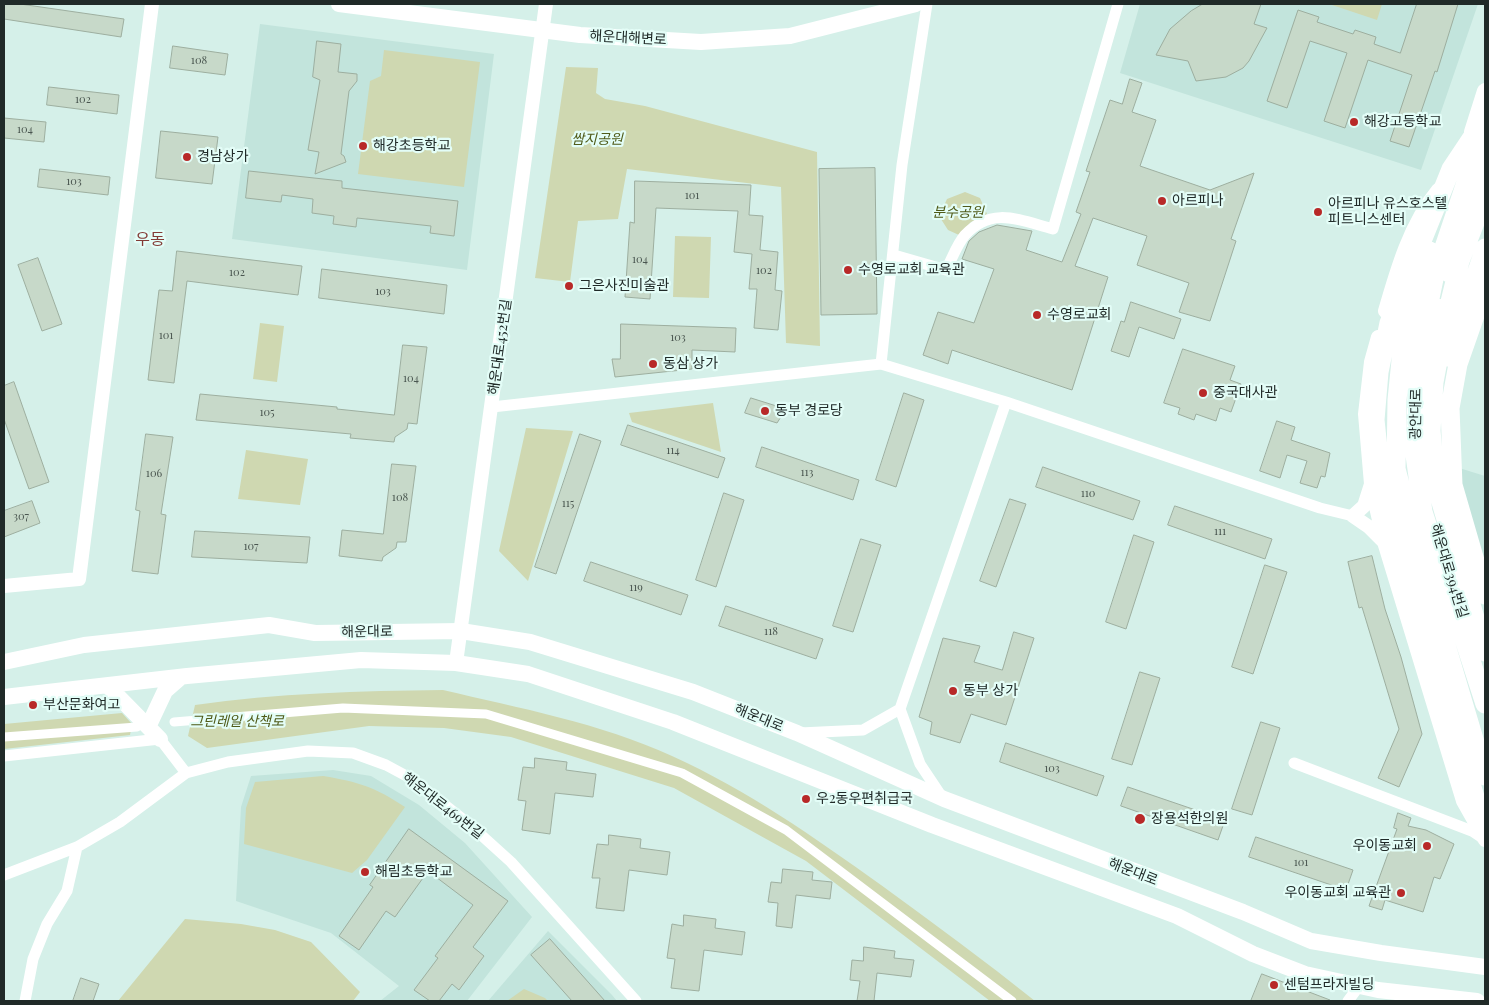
<!DOCTYPE html>
<html>
<head>
<meta charset="utf-8">
<style>
  body { margin:0 }
  #map { position:relative; width:1489px; height:1005px; overflow:hidden; background:#d5f0e9; font-family:"Playfair Display",serif }
  canvas { display:block }
  .frame { position:absolute; inset:0; border:5px solid #202a28; pointer-events:none }
</style>
</head>
<body>
<div id="map">
<canvas width="1489" height="1005"></canvas>
<div class="frame"></div>
</div>
<script>
const ctx = document.querySelector('canvas').getContext('2d');
ctx.lineJoin = 'round';
function fill(path, color) { ctx.fillStyle = color; ctx.fill(path, 'evenodd'); }
function strokePath(path, color, width, dash) { ctx.strokeStyle = color; ctx.lineWidth = width; ctx.lineCap = dash ? 'butt' : 'round'; ctx.setLineDash(dash || []); ctx.stroke(path); }
function drawText(font, color, halo, rows, align = 'center') {
  ctx.font = font + ' "Playfair Display","Noto Sans KR",serif'; ctx.lineWidth = 4.5; ctx.setLineDash([]); ctx.textBaseline = 'middle'; ctx.strokeStyle = halo; ctx.fillStyle = color; for (const [text, x, y, turn = 0] of rows) {
    ctx.save(); ctx.translate(x, y); ctx.rotate((+turn || 0) * Math.PI / 180); ctx.textAlign = isNaN(turn) ? turn : align; if (halo) ctx.strokeText(text, 0, 0); ctx.fillText(text, 0, 0); ctx.restore();
  }
}
fill(new Path2D(`
  M1140,4H1478L1421,170L1120,73Z
  M260,24L494,54L467,270L232,239Z
  M1456,467L1485,476V569Z
  M333,770L371,776L419,805L465,843L532,917L467,1001H380L399,986L331,933L236,901L241,807L251,776Z
  M548,931L612,995L617,1001H488Z`), '#c2e4dc');
fill(new Path2D(`
  M1329,4H1382L1377,20Z
  M384,50L480,62L464,187L358,174L370,81L381,76Z
  M566,67L598,68L596,93L605,99L645,106L817,152L820,346L786,343L781,187L627,169L618,219L578,221L570,282L535,278Z
  M965,192L980,198L987,214L971,222L959,235L948,230L939,216L947,199Z
  M675,236L711,237L709,298L673,297Z
  M260,323L284,326L277,382L253,379Z
  M713,403L721,452L632,422L629,413Z
  M526,428L573,431L528,581L499,551Z
  M246,450L308,459L300,505L238,499Z
  M443,690C519,708 600,723 672,756C747,790 814,837 881,885C933,923 985,961 1035,1001H990L806,861L674,788L511,737L444,728L369,726L207,748L188,736L195,705C277,693 360,691 443,690Z
  M122,713L132,724L130,735L4,749V724Z
  M323,776C359,782 375,787 405,807L367,860L352,873L244,844L246,808L255,782Z
  M185,919L241,924L275,930L311,942L360,992L353,1001H118Z
  M524,989L545,998L548,1001H507Z`), '#cfd8b1');
const building = new Path2D(`
  M4,4H20L124,19L121,37L4,19Z
  M1203,4H1261L1254,24L1267,28L1249,61L1243,68L1226,77L1196,81L1188,61L1156,55L1170,29L1191,11Z
  M1417,4H1458L1437,72L1435,71L1409,147L1390,141L1412,75L1368,60L1345,128L1324,121L1347,53L1310,41L1287,108L1267,101L1298,10L1319,17L1317,22L1353,34L1355,30L1376,37L1374,44L1400,53Z
  M317,41L341,44L338,72L357,74V81L349,91L341,154L344,156L346,162L315,174L319,152L308,150L320,80L313,77Z
  M173,46L228,54L225,75L170,68Z
  M1130,79L1142,83L1132,112L1156,120L1140,166L1210,190L1254,173L1231,239L1236,241L1210,321L1179,312L1189,283L1137,265L1147,236L1093,218L1075,266L1108,277L1072,390L952,350L948,364L923,355L938,312L974,323L994,269L962,259L969,241L979,232L997,225L1032,231L1026,250L1062,262L1081,214L1076,212L1090,172L1086,171L1110,100L1122,104Z
  M49,87L119,95L117,114L47,105Z
  M4,118L46,122L44,142L4,138Z
  M161,131L218,137L212,184L156,178Z
  M875,168L877,314L821,315L819,169Z
  M40,169L110,177L108,195L38,187Z
  M249,171L342,181V188L458,201L454,236L430,233L431,226L357,218L356,227L333,224L334,216L312,213L313,199L282,195L281,202L246,198Z
  M635,181L751,185L749,215L763,216L760,250L778,252L775,290L782,291L778,330L754,328L757,289H749L752,254L734,252L738,211L656,208L650,299L625,297L630,222L634,223Z
  M177,251L302,266L298,295L187,281L174,383L148,380L159,290L172,291Z
  M38,258L62,324L42,331L18,265Z
  M322,269L447,285L444,314L319,298Z
  M1131,302L1181,319L1174,339L1139,327L1129,357L1111,351L1121,321L1124,322Z
  M621,324L736,328L735,352L692,350V369L615,377L612,359H620Z
  M403,345L427,347L417,424L408,423L407,429L395,437L394,442L350,438L351,434L196,420L200,394L337,407V409L394,415Z
  M1183,349L1235,366L1230,380L1241,384L1231,412L1220,408L1216,421L1196,414L1194,420L1178,414L1180,408L1164,403Z
  M14,382L49,482L29,489L4,419V386Z
  M904,393L924,400L896,487L876,480Z
  M751,398L786,409L777,423L745,413Z
  M1277,421L1295,427L1291,440L1330,453L1325,477L1321,476L1317,488L1300,483L1307,461L1287,455L1280,478L1260,471Z
  M628,425L725,458L718,478L621,445Z
  M146,434L173,437L161,514L166,515L158,574L132,571L140,511L136,510Z
  M580,434L601,441L556,574L535,567Z
  M762,447L859,480L853,500L756,467Z
  M392,464L416,466L406,542H397L396,548L383,557L382,561L339,556L342,530L383,534Z
  M1043,467L1140,501L1133,520L1036,487Z
  M724,493L744,500L716,587L696,580Z
  M1010,499L1026,504L996,587L980,581Z
  M32,501L40,523L4,537V511Z
  M1175,506L1272,539L1265,559L1168,525Z
  M195,531L310,537L307,563L192,557Z
  M1134,535L1154,542L1126,629L1106,622Z
  M861,539L881,545L853,632L833,626Z
  M1372,556L1385,609L1401,657L1422,734L1399,787L1378,778L1399,729L1362,607L1359,608L1348,562Z
  M591,562L688,595L681,615L584,581Z
  M1265,565L1287,572L1253,674L1232,667Z
  M726,606L823,639L816,659L719,626Z
  M1014,632L1034,638L1006,725L971,714L960,743L930,734L932,722L919,717L943,638L980,646L974,662L1002,670Z
  M1140,672L1160,678L1132,765L1112,759Z
  M1261,722L1280,728L1252,815L1232,809Z
  M1006,743L1104,776L1097,796L1000,762Z
  M535,758L567,762L566,770L596,774L593,797L555,793L550,834L522,830L526,801L518,800L523,767L534,768Z
  M1128,787L1225,820L1218,840L1121,806Z
  M1398,813L1411,818L1408,826L1426,830L1454,844L1440,879L1434,877L1423,912L1385,900L1382,910L1369,906L1397,829L1394,828Z
  M409,829L508,901L473,947L484,956L459,990L452,984L439,1001H430L414,990L438,958L435,956L473,905L428,871L395,917L386,911L359,950L339,936L373,887L370,885Z
  M609,835L641,839L640,848L670,852L667,875L629,870L624,911L596,908L600,878H592L597,844L608,845Z
  M1256,837L1353,870L1346,890L1249,857Z
  M783,869L813,872L812,880L832,882L830,899L796,895L792,928L776,926L778,903L768,902L771,882L781,883Z
  M684,915L716,919L715,928L745,932L742,955L704,950L699,991L671,988L675,959L667,958L672,924L683,926Z
  M550,939L605,1001H572L531,955Z
  M864,947L895,951L894,958L914,960L911,977L877,973L874,1001H857L860,981L850,980L852,960L863,961Z
  M1262,974L1330,1000V1001H1251Z
  M81,978L99,984L93,1001H73Z`);
fill(building, '#c7d9c9');
strokePath(building, '#9dae9f', 1);
strokePath(new Path2D(`
  M174,722L343,708L486,714L682,773L786,830L1012,1001
  M4,737L137,727`), '#fff', 9);
strokePath(new Path2D(`
  M894,255L946,270C952,259 957,244 965,235C992,206 1019,220 1053,229L1118,4
  M881,364L902,165L927,4
  M492,407L881,364L1006,402L1320,508L1353,516
  M800,733L863,730L900,709
  M4,756L160,739L186,773
  M1294,763L1472,831L1484,839
  M942,797L920,764L900,709L1006,402
  M4,875L77,847L120,822L186,773L228,762L308,751L353,753L386,765L412,779L469,824L511,862L636,1001
  M25,1001L33,959L47,924L67,891L77,847
  M1348,1001L1359,986`), '#fff', 11);
strokePath(new Path2D(`
  M1385,311C1397,269 1410,224 1438,190
  M1378,337L1371,362L1365,414L1371,484L1364,506L1353,516L1369,527L1384,542L1463,801L1485,840
  M1371,485L1384,542
  M4,586L79,579L152,4
  M456,663L546,4`), '#fff', 14);
strokePath(new Path2D(`
  M339,4L580,35L701,42L790,36L916,4
  M1472,132L1485,91
  M1448,274L1454,247L1485,162
  M1426,389L1428,357L1440,307
  M4,662L84,645L269,625L315,633L461,631L530,642L693,692L797,733L944,799L1243,912L1311,941L1381,953L1485,967
  M108,686L160,739
  M4,697L187,676L361,660L456,663L528,674L673,722L932,825L1177,916L1253,954L1305,974L1378,990L1477,1001
  M149,725L165,691L181,677`), '#fff', 16);
strokePath(new Path2D(`
  M1485,118L1451,169L1389,323L1379,372L1375,420L1381,478L1397,539L1475,797L1485,822
  M1482,135L1435,274L1418,356L1415,455L1423,512L1485,704
  M1485,197L1460,261L1446,318L1434,382L1431,431L1436,485L1485,652
  M1430,251L1403,341L1397,400L1396,469L1415,541L1485,776
  M1485,287L1458,364L1450,408L1453,485L1485,595
  M1448,357L1485,248`), '#fff', 19);
for (const [x, y, r, color] of [
  [1354,122,5,"#b82928"],
  [363,146,5,"#b82928"],
  [187,157,5,"#b82928"],
  [1162,201,5,"#b82928"],
  [1318,212,5,"#b82928"],
  [848,270,5,"#b82928"],
  [569,286,5,"#b82928"],
  [1037,315,5,"#b82928"],
  [653,364,5,"#b82928"],
  [1203,393,5,"#b82928"],
  [765,411,5,"#b82928"],
  [953,691,5,"#b82928"],
  [33,705,5,"#b82928"],
  [806,799,5,"#b82928"],
  [1140,819,6,"#b82928"],
  [1427,846,5,"#b82928"],
  [365,872,5,"#b82928"],
  [1401,893,5,"#b82928"],
  [1274,985,5,"#b82928"]
]) { const dot = new Path2D(); dot.arc(x, y, r, 0, 2 * Math.PI); ctx.fillStyle = color; ctx.fill(dot); strokePath(dot, '#e3fdf7', 2); }
drawText('11px', '#4a5650', null, [
  ["108",199,61],
  ["102",83,100],
  ["104",25,130],
  ["103",74,182],
  ["101",692,196],
  ["104",640,260],
  ["102",764,271],
  ["102",237,273],
  ["103",383,292],
  ["101",166,336],
  ["103",678,338],
  ["104",411,379],
  ["105",267,413],
  ["114",673,451],
  ["113",807,473],
  ["106",154,474],
  ["110",1088,494],
  ["108",400,498],
  ["115",568,504],
  ["307",21,517],
  ["111",1220,532],
  ["107",251,547],
  ["119",636,588],
  ["118",771,632],
  ["103",1052,769],
  ["101",1301,863]
]);
drawText('14px', '#202a28', '#e3fdf7', [
  ["해운대해변로",628,38,3],
  ["해운대로452번길",500,347,-82],
  ["광안대로",1416,414,-89],
  ["해운대로394번길",1449,571,73],
  ["해운대로",367,632,-1],
  ["해운대로",759,718,22],
  ["해운대로469번길",443,806,38],
  ["해운대로",1133,872,21]
]);
drawText('14px', '#202a28', '#e3fdf7', [
  ["해강고등학교",1364,122],
  ["해강초등학교",373,146],
  ["경남상가",197,157],
  ["아르피나",1172,201],
  ["아르피나 유스호스텔",1328,204],
  ["피트니스센터",1328,220],
  ["수영로교회 교육관",858,270],
  ["그은사진미술관",579,286],
  ["수영로교회",1047,315],
  ["동삼 상가",663,364],
  ["중국대사관",1213,393],
  ["동부 경로당",775,411],
  ["동부 상가",963,691],
  ["부산문화여고",43,705],
  ["우2동우편취급국",816,799],
  ["장용석한의원",1151,819],
  ["우이동교회",1417,846,"right"],
  ["해림초등학교",375,872],
  ["우이동교회 교육관",1391,893,"right"],
  ["센텀프라자빌딩",1284,985]
], 'left');
drawText('italic 14px', '#4f5a18', '#e3fdf7', [
  ["쌈지공원",597,140],
  ["분수공원",958,213],
  ["그린레일 산책로",237,722]
]);
drawText('16px', '#833b36', '#e3fdf7', [
  ["우동",150,240]
]);
</script>
</body>
</html>
